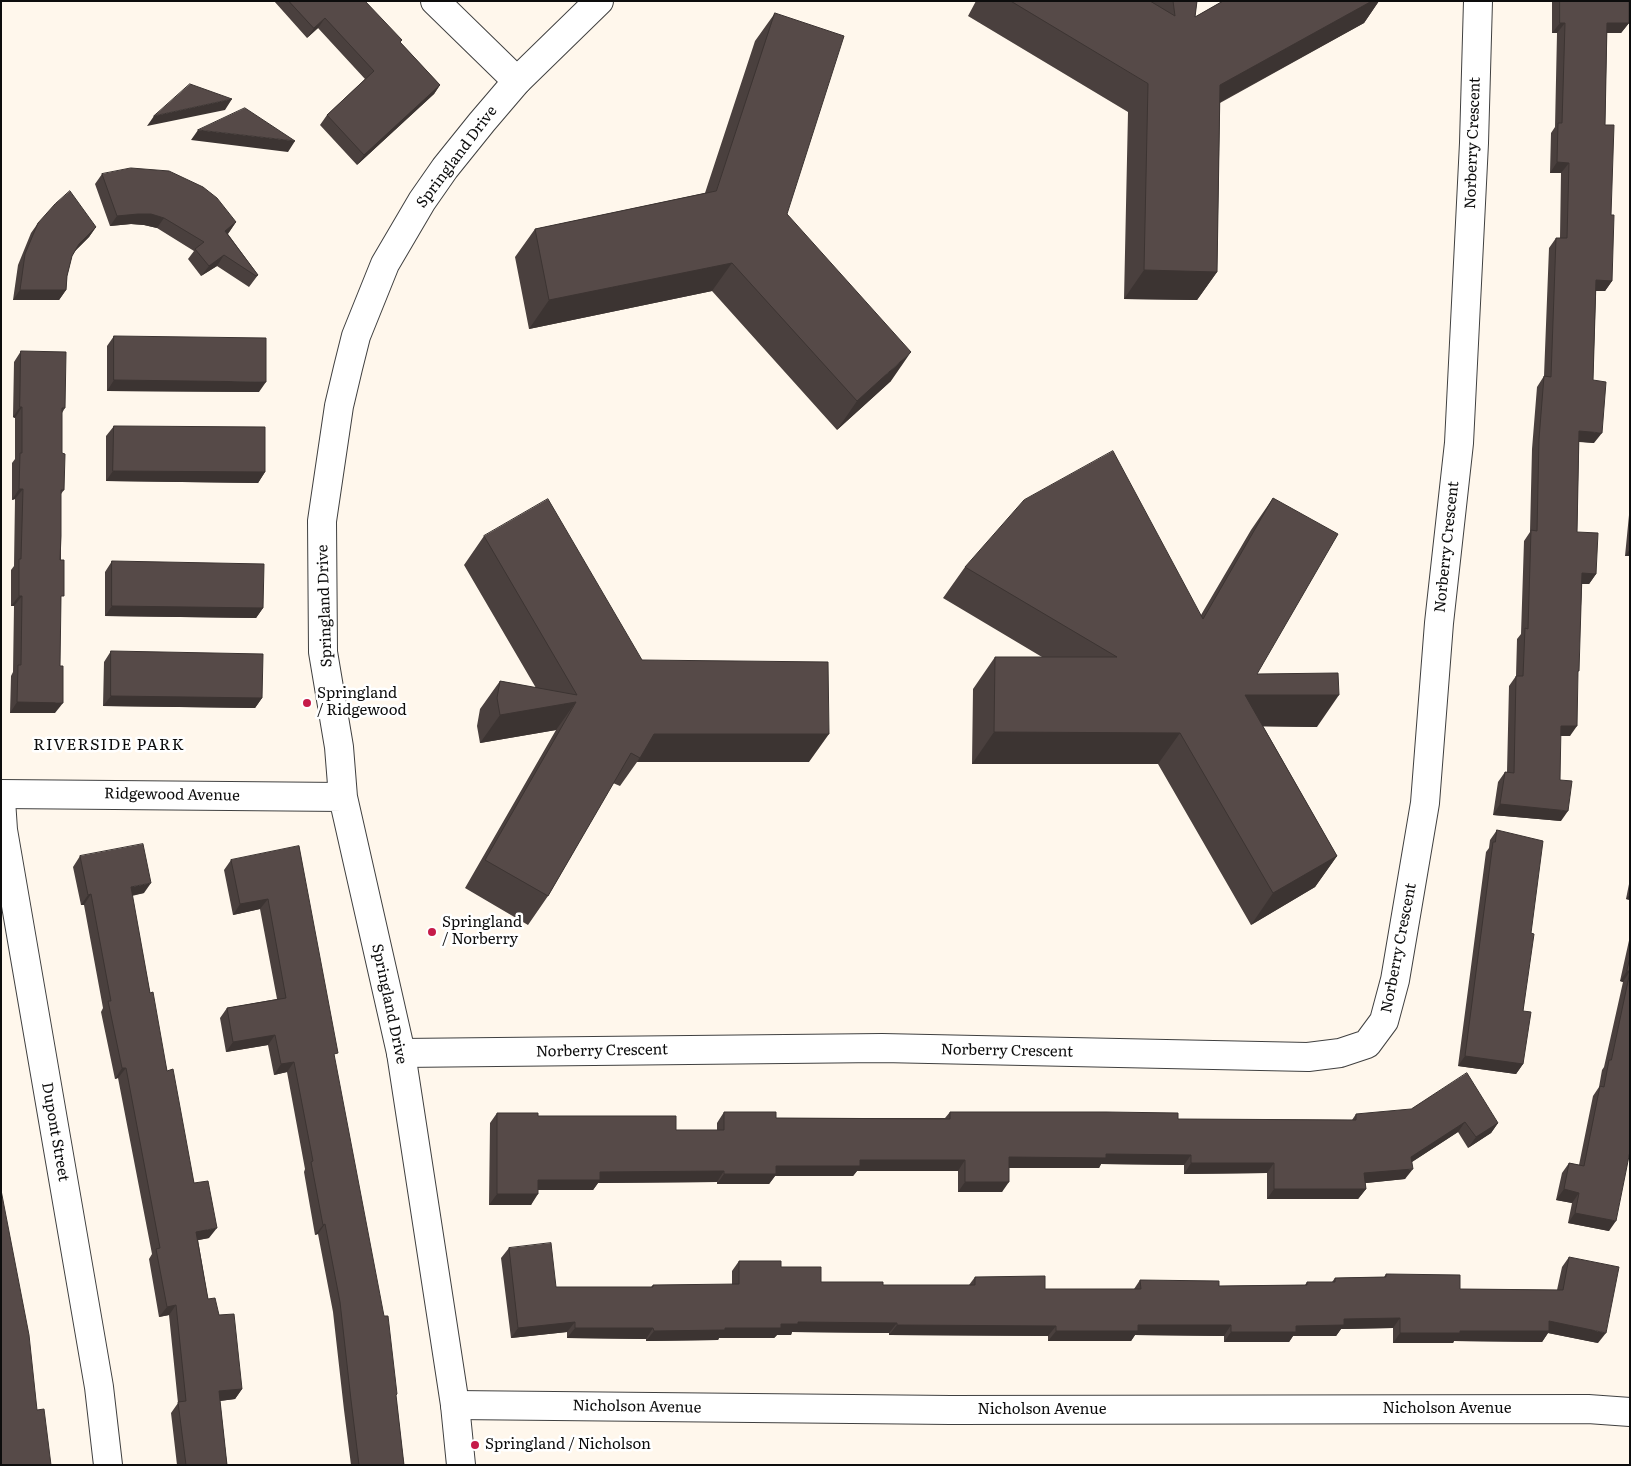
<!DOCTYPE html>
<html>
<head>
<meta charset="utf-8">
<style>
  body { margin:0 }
  #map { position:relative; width:1631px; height:1466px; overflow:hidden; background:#fff7ec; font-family:Literata,serif }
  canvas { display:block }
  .frame { position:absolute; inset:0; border:2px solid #0d0d0d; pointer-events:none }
</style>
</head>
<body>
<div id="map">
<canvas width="1631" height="1466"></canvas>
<div class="frame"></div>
</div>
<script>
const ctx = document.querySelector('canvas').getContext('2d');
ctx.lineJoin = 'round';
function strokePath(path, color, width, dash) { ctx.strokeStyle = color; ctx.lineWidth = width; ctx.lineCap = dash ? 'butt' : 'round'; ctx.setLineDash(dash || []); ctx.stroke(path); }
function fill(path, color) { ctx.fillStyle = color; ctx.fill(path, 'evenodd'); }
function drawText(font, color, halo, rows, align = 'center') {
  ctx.font = font + ' Literata,serif'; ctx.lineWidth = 5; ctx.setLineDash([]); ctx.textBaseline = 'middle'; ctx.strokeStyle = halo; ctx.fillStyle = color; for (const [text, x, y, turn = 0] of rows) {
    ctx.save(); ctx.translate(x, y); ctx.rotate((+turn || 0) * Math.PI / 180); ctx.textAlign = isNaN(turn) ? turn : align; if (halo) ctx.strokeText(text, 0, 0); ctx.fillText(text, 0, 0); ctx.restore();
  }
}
const minor = new Path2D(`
  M435,1L517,81
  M1,800L3,830L99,1387L108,1465
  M401,1053L882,1048L1308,1057L1340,1053L1367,1044L1384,1021L1395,980L1425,803L1439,623L1459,443L1474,143L1478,1
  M455,1405L951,1410L1588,1409L1630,1412`);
const tertiary = new Path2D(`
  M1,794L343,797
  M461,1465L455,1405L401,1053L343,797L339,747L323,652L322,521L339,406L348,368L356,336L385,264L422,201L445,168L482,122L517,81L599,1`);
strokePath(minor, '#404040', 30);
strokePath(tertiary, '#404040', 30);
strokePath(minor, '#fff', 28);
strokePath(tertiary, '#fff', 28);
fill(new Path2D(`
  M274,1H365L400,42L440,85L434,94L357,165L320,125L327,115L365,79L318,28L307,38Z
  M976,1H1197L1195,17L1223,1H1379L1364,23L1220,103L1217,272L1197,300L1124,299L1128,112L968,16Z
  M1552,1H1629V23L1621,33H1607L1605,125L1611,215L1612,281L1605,291H1596L1593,380L1594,443L1579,442L1577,532L1596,574L1589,584H1582L1578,673L1570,736H1560V780L1561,821L1493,815L1498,782L1505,772H1507L1509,686L1516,676L1517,639L1521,634L1524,541L1530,532L1532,449L1537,387L1544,376L1549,248L1556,238H1560L1561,173H1550L1551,133L1555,127L1557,33H1552Z
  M775,13L787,214L891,381L837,430L712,291L529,329L515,257L535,229L705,193L755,41Z
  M102,174L236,222L228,234L258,275L249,287L217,266L201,276L188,259L194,251L157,228L144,225L131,224L110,226L95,184Z
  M38,223L96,227L89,237L75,251L72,256L67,276L66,290L59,300H13L18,265L31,233Z
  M114,336L259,392L107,391V346Z
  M21,351L65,408L62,413V453L64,490L61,494V600L55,713H10L11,676L13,672L14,606H11V570L14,566L15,499L12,500V463L15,459V418L13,417L14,362Z
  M114,426L265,472L258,483L106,481V436Z
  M1273,498L1257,674L1317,727L1263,726L1337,856L1315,887L1251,925L1158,764H972L973,689L995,657H1042L943,598L965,567L1201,615L1251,530Z
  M1629,515H1630V556H1625Z
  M484,536L642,660L809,762H637L620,786L613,783L548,896L528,925L465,888L556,730L480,743L477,726L480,709L500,681L536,688L464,565Z
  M112,561L263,608L256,618L105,616V572Z
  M111,651L262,698L255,708L103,706L104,662Z
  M1497,830L1531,933L1523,1011V1064L1516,1074L1458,1066L1486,852L1489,848L1490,840Z
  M299,846L334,1058L396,1397L404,1465H351L344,1410L333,1312L318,1234L315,1235L304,1172L305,1169L287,1072L274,1075L268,1045L226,1052L220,1018L227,1008L277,999L260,909L233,915L224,870L231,860Z
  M80,856L144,893L132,896L150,993L167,1071L194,1183L209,1238L198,1240L208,1299L219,1315L242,1389L235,1399L220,1401L227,1465H177L171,1413L178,1403L169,1315L159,1317L149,1259L152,1254L118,1078L115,1079L101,1012L103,1008L84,905H81L73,867Z
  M1630,879V900L1626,899Z
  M1630,936V1151L1609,1231L1568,1223L1572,1203L1556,1200L1562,1173L1569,1163L1579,1165L1593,1096L1599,1087L1602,1070L1604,1067L1623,982L1620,981Z
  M724,1112L776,1118H945L950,1112L1178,1119L1352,1120L1356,1114L1498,1123L1491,1133L1468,1148L1458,1132L1412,1162L1405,1179L1365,1183L1366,1189L1358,1199H1267V1173L1184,1174V1165L1101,1164L1099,1168H1009L1002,1192H958V1171H857L853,1176H775L769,1184H717V1182L598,1183L593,1190H538L531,1205H489L490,1123L497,1113L676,1130H717V1123Z
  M509,1248L556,1287H651L653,1285H732V1271L739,1261L781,1267L821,1282L883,1285H969L975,1277L1045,1289H1134L1140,1280L1219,1286L1305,1285L1307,1282H1332L1335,1278L1384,1277L1386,1274L1460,1289L1557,1290L1562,1267L1569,1257L1598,1343L1548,1333L1542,1342L1454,1341L1453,1343H1393V1328L1341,1329L1336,1336H1293L1289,1342H1224V1336L1135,1335L1131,1341H1048V1336L889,1335V1333L792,1332L791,1335H777L774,1338H719L718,1340L646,1341V1339L567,1338V1332L511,1338L501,1258Z`), '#4a403e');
fill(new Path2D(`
  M1372,1H1379L1364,23L1200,113L1220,85Z
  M325,18L318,28L307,38L314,28Z
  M1560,23H1565L1557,33H1552Z
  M1607,23H1629L1621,33H1600Z
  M440,85L434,94L357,165L364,155Z
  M232,99L225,110L147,126L154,116Z
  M198,130L295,141L288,152L191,140Z
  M1557,162L1569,163L1561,173H1550Z
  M138,214H151L164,218L157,228L144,225L131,224L110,226L117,216Z
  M236,222L229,232L218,241L225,231Z
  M96,227L89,237L72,254L79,244Z
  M224,255L217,266L201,276L209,266Z
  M732,263L712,291L529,329L549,300Z
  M1144,270L1217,272L1197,300L1124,299Z
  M1596,280L1612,281L1605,291H1589Z
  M20,290H66L59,300H13Z
  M911,352L891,381L837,430L857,401Z
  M114,380L266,382L259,392L107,391Z
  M20,407H22L15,418L13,417Z
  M1579,431L1602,433L1594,443L1572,441Z
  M113,471L265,472L258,483L106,481Z
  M19,489H23L15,499L12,500Z
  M1630,549V556H1625Z
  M1582,573L1596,574L1589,584H1575Z
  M19,596H22L14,606H11Z
  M112,606L263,608L256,618L105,616Z
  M1245,695H1339L1317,727L1223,726Z
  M111,696L262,698L255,708L103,706Z
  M17,702L63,703L55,713H10Z
  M576,702L556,730L480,743L500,715Z
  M1561,726H1577L1570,736H1553Z
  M994,732L1180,733L1158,764H972Z
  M654,734H829L809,762H637Z
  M1500,804L1568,811L1561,821L1493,815Z
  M1337,856L1315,887L1251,925L1273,893Z
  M151,883L144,893L123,897L131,887Z
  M91,894L84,905H81L88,895Z
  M1630,894V900L1626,899Z
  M268,899L260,909L233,915L240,904Z
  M1627,971H1630L1623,982L1620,981Z
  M275,1035L268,1045L226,1052L233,1042Z
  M1465,1056L1523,1064L1516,1074L1458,1066Z
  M294,1062L287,1072L274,1075L281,1064Z
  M122,1068H126L118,1078L115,1079Z
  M1465,1122L1458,1132L1404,1167L1411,1157Z
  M1498,1123L1491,1133L1468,1148L1476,1137Z
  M1106,1154L1191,1155L1184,1165L1101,1164L1099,1168H1001L1009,1157Z
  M860,1160H965L958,1171H857L853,1176H775L769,1184H717L724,1174L776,1166Z
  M1191,1163H1274L1267,1173L1184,1174Z
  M1413,1169L1405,1179L1357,1184L1364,1173Z
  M724,1171L717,1182L598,1183L593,1190H531L538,1180L600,1172Z
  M965,1182H1009L1002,1192H958Z
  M1274,1189H1366L1358,1199H1267Z
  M1564,1189L1579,1193L1572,1203L1556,1200Z
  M497,1194H538L531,1205H489Z
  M1575,1213L1616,1221L1609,1231L1568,1223Z
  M325,1224L318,1234L315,1235L323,1225Z
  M217,1228L209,1238L189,1242L196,1232Z
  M176,1305L169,1315L159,1317L167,1307Z
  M1400,1318L1393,1328L1341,1329L1336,1336H1293L1289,1342H1224L1231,1332L1296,1326L1344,1319Z
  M1549,1321L1606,1333L1598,1343L1548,1333L1542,1342L1454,1341L1453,1343H1393L1400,1333L1460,1331Z
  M575,1322L567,1332L511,1338L518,1328Z
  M798,1322L897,1323L889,1333L792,1332L791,1335H777L774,1338H719L718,1340L646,1341L654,1331L725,1328L781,1324Z
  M897,1325L1056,1326L1048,1336L889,1335Z
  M1138,1325H1231L1224,1336L1135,1335L1131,1341H1048L1056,1331Z
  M575,1328H653L646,1339L567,1338Z
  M242,1389L235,1399L211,1402L219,1391Z`), '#3c3432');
const building = new Path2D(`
  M289,1H365L402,40L400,42L440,85L364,155L327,115L374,71L325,18L314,28Z
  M1011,1H1150L1175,16L1173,1H1197L1195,17L1223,1H1372L1220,85L1217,272L1144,270L1148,84Z
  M1560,1H1629V23H1607L1605,125H1614L1611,215H1614L1612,281L1596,280L1593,380L1606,382L1602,433L1579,431L1577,532L1598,533L1596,574L1582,573L1579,671H1578L1577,726H1561L1560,780L1572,781L1568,811L1500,804L1505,772L1514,773L1516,676H1523L1525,628L1528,629L1531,530L1537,531L1539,439L1544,376L1551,377L1556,238H1567L1569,163L1557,162L1558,123H1562L1565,23H1560Z
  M775,13L844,36L787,214L911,352L857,401L732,263L549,300L535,229L716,191Z
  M190,84L232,99L154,116Z
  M245,108L295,141L198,130Z
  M131,168L169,171L203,187L217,198L236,222L225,231L258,275L256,276L224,255L209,266L195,249L204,242L164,218L151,214H138L117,216L102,174Z
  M70,191L96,227L79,244L72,256L67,276L66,290H20L25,254L38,223L55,204Z
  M114,336L266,338V382L114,380Z
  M21,351L66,352L65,408H62V453L65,454L64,490H61V536L60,560H64V596H61L60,666H63V703L17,702L18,665H21L22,596H19V559H21L23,489H19L20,453H22V407H20Z
  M114,426L265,427V472L113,471Z
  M1113,451L1203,619L1273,498L1338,534L1257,674L1338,673L1339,695H1245L1337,856L1273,893L1180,733L994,732L995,657H1117L965,567L1024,500Z
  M548,499L642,660L828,662L829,734H654L640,758L631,753L548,896L485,860L576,702L500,715L497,698L500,681L577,695L484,536Z
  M112,561L264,564L263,608L112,606Z
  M111,651L263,654L262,698L111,696Z
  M1497,830L1543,841L1531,933L1534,934L1523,1011L1531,1012L1523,1064L1465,1056L1493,842H1495Z
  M143,844L151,883L131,887L150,993L153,992L167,1071L173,1069L194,1183L208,1181L217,1228L196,1232L208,1299L215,1298L219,1315L234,1314L242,1389L219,1391L227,1465H186L178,1402L186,1401L176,1305L167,1307L156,1249L160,1248L126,1068H122L108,1001H111L91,894L88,895L80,856Z
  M299,846L338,1053L334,1054L384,1316H388L397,1394L396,1395L404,1465H359L351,1400L340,1302L325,1224L323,1225L311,1162L313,1161L294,1062L281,1064L275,1035L233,1042L227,1008L286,998L268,899L240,904L231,860Z
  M1630,958V971H1627Z
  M1630,972V1151L1616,1221L1575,1213L1579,1193L1564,1189L1569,1163L1584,1166L1600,1086L1604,1087L1609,1060H1611Z
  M1467,1073L1498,1123L1476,1137L1465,1122L1411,1157L1413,1169L1364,1173L1366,1189H1274V1163H1191V1155L1106,1154V1158L1009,1157V1182H965V1160H860V1166H776V1174H724V1171L600,1172V1180H538V1194H497V1113H538V1116H676V1130H724V1112H776V1118L950,1119V1112H1106L1178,1113V1119L1356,1120V1114L1411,1109Z
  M1,1190L29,1335L37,1410L44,1409L51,1465H1Z
  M551,1243L556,1287H653V1285L739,1284V1261H781V1267H821V1282H883V1285H975V1277L1045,1276V1289H1141L1140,1280L1219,1281V1286L1307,1285V1282H1335V1278L1386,1277V1274L1460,1275V1289L1563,1290L1569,1257L1619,1267L1606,1333L1549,1321V1331H1460V1333H1400V1318L1344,1319V1325L1296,1326V1332H1231V1325H1138V1331H1056V1326L897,1325V1323L798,1322V1324H781V1328H725V1330L654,1331L653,1328H575V1322L518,1328L509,1248Z`);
fill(building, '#564a48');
strokePath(building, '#3c3432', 1);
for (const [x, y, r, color] of [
  [307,703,5,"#c61b49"],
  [432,932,5,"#c61b49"],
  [475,1445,5,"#c61b49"]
]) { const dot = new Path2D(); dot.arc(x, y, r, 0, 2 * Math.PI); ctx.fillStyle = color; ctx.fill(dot); strokePath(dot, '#fff', 2); }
drawText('15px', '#0d0d0d', '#fff', [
  ["Norberry Crescent",1473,143,-88],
  ["Springland Drive",457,157,-53],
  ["Norberry Crescent",1447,547,-84],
  ["Springland Drive",325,606,-92],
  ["Ridgewood Avenue",172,795,1],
  ["Norberry Crescent",1399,948,-79],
  ["Springland Drive",389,1004,78],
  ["Norberry Crescent",602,1051,-1],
  ["Norberry Crescent",1007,1051,1],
  ["Dupont Street",55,1132,80],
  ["Nicholson Avenue",637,1407,1],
  ["Nicholson Avenue",1447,1409],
  ["Nicholson Avenue",1042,1410]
]);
drawText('15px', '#0d0d0d', '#fff', [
  ["Springland",317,694],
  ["/ Ridgewood",317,711],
  ["Springland",442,923],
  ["/ Norberry",442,940],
  ["Springland / Nicholson",485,1445]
], 'left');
ctx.letterSpacing = '1px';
drawText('16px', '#0d0d0d', '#fff', [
  ["RIVERSIDE PARK",109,745]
]);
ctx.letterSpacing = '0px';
</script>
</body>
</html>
